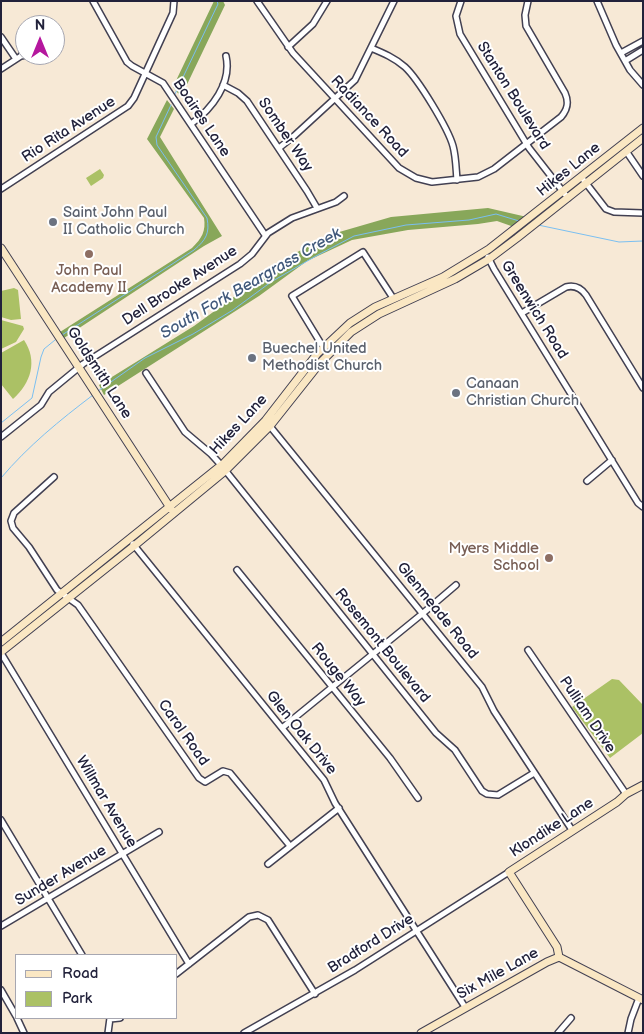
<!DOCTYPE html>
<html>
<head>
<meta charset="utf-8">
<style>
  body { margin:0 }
  #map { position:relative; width:644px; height:1034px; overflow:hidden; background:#f7e9d6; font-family:"Balsamiq Sans",sans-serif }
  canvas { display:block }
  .frame { position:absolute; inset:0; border:2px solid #22223b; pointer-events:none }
  .legend { position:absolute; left:15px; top:954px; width:162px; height:65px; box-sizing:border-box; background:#fff; border:1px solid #a7a7b1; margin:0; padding:6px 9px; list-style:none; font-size:15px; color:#22223b }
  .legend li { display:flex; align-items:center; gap:10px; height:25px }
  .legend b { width:25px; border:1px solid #a7a7b1 }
  .north { position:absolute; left:15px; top:15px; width:50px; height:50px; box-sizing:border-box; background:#fff; border:1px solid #a7a7b1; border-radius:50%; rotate:0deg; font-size:14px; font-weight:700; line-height:20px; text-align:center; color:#22223b }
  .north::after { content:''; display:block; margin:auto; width:18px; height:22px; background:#b5179e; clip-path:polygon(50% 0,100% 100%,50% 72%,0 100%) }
</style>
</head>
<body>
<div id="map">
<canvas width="644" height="1034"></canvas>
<div class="frame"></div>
<ul class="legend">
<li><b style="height:6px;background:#fae7c3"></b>Road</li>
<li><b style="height:14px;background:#abc165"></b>Park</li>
</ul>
<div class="north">N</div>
</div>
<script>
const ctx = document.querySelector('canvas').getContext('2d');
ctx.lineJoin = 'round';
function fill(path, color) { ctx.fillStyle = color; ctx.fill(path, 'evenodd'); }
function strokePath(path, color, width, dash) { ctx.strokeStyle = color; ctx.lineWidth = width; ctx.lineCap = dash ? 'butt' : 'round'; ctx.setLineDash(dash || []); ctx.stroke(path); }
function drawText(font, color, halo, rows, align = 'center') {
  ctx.font = font + ' "Balsamiq Sans",sans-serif'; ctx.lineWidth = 4; ctx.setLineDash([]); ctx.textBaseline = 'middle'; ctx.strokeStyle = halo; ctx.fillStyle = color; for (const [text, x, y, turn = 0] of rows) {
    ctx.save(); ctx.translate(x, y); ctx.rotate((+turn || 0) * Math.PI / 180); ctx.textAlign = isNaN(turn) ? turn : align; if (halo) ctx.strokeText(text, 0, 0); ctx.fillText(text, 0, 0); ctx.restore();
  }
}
fill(new Path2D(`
  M100,169L104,175L103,178L91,186L86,178Z
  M14,288L18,290L21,319L11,320L1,317V291Z
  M1,320L23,326L24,329L16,342L1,349Z
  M24,340C38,361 31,383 13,399L1,384V353Z
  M612,679L619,680L643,705V733L610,758L572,707Z`), '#abc165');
fill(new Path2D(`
  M214,1H223L225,5L181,97L173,87Z
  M167,100L174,109L160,137L222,236L204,246L64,338L60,332L192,248C202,238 206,231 204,218L147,139Z
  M488,208L527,217L514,227L497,221L478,224L408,230L352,240L307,261L259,296L104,395L99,385L194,326L290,256L329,235L391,217Z`), '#88a75a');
strokePath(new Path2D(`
  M175,94L218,4L217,1
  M538,225L619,242L643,241
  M62,335L194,250C206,240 210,233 207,218L157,145L156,137L171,105
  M98,391L145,358L193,334L233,310L271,282L316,256L354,236L406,225L469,220L496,214L519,221
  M1,423L32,398L41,357L44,349L55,340
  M1,478C28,446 60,420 93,395`), '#7abff1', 1);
const street = new Path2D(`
  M93,1L127,62L132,66L163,83L265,235
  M257,1L293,53L399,168L416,178L432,182L478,177L494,169L561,117C568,109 569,102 565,93L526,26L525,15L528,1
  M461,1L456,16L460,34L529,148L568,198
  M597,1L616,45L630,70L643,85
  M1,37L16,59
  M288,47L313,24L327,1
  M371,48C383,53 395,58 405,67C418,79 448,128 453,146C456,157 456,169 457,180
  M621,53L643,41
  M21,56L25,48
  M625,61L643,50
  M1,69L21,56L26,55
  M223,85L238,93L247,101L307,191L317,208
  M191,124C212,109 232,83 226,56
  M279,148L294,136L355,80L394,1
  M626,151L643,176
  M582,178L606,209L614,212L643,213
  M1,189L128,106L134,98L173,13L174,1
  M488,257L494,269L638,503L643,507
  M522,313L566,287C574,285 581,288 586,295L643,388
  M323,347L292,296L363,252L393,298
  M146,373L185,432L211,454L221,465L436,733L455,750L482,791L487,794L498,795L534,773
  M269,425L482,687L494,711L572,830
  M1,437L41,405L49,392L83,364L240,264L252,254L268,233L292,218L336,202L344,196
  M54,477L14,513L11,521L13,528L29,547L57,590L78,605L199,778L205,782L223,771L230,773L290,846
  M587,481L612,460
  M133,544L324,780L335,803L465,1007
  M237,570L390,758L418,798
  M528,650L626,794
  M1,653L189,964
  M282,728L422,614L456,585
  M1,820L82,955
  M268,864L339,808
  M1,926L159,832
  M176,974L249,917L258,915L268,920L315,994
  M1,990L16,1016
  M17,1018L24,1033
  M110,1019L120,1018
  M108,1033L110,1018
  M244,1033L355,970L509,872
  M558,1033L571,1018
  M628,1033L631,1019L639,998`);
const secondary = new Path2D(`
  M1,248L171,509
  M1,642L224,463L265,421L317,354L350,323L375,307L443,277L489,249L643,128
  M1,652L134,546L225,471L270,426L320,363L351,332L379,314L455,279L489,259L517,238L643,138
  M559,957L557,947L509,872L617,802L626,794L643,785
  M421,1033L547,962L559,957L643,1000`);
strokePath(street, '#424052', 8);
strokePath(secondary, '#424052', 9);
strokePath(street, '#fff', 5);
strokePath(secondary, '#fae7c3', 7);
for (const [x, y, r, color] of [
  [53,222,5,"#6b7280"],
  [89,254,5,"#8d6e63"],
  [252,358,5,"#6b7280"],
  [456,393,5,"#6b7280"],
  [549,558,5,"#8d6e63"]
]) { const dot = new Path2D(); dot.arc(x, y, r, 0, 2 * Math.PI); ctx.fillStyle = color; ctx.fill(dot); strokePath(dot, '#fff', 2); }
drawText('15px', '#22223b', '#fff', [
  ["Stanton Boulevard",513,96,58],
  ["Radiance Road",369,117,47],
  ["Boaires Lane",201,118,56],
  ["Rio Rita Avenue",69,130,-33],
  ["Somber Way",285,135,56],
  ["Hikes Lane",569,170,-39],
  ["Dell Brooke Avenue",180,286,-33],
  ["Greenwich Road",534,310,58],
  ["Goldsmith Lane",99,373,57],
  ["Hikes Lane",239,425,-47],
  ["Glenmeade Road",437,611,51],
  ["Rosemont Boulevard",382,646,51],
  ["Rouge Way",338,675,51],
  ["Pulliam Drive",587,715,56],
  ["Carol Road",183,733,55],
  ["Glen Oak Drive",301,733,51],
  ["Willmar Avenue",106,802,59],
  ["Klondike Lane",552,828,-33],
  ["Sunder Avenue",61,876,-31],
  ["Bradford Drive",371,944,-32],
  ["Six Mile Lane",498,974,-29]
]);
drawText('15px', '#5b616d', '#fff', [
  ["Saint John Paul",63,213],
  ["II Catholic Church",63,230],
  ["Buechel United",262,349],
  ["Methodist Church",262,366],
  ["Canaan",466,384],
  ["Christian Church",466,401]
], 'left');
drawText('15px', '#785e54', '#fff', [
  ["John Paul",89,271],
  ["Academy II",89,288],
  ["Myers Middle",539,549,"right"],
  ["School",539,566,"right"]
]);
drawText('italic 16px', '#41597b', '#fff', [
  ["South Fork Beargrass Creek",251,284,-30]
]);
</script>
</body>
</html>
